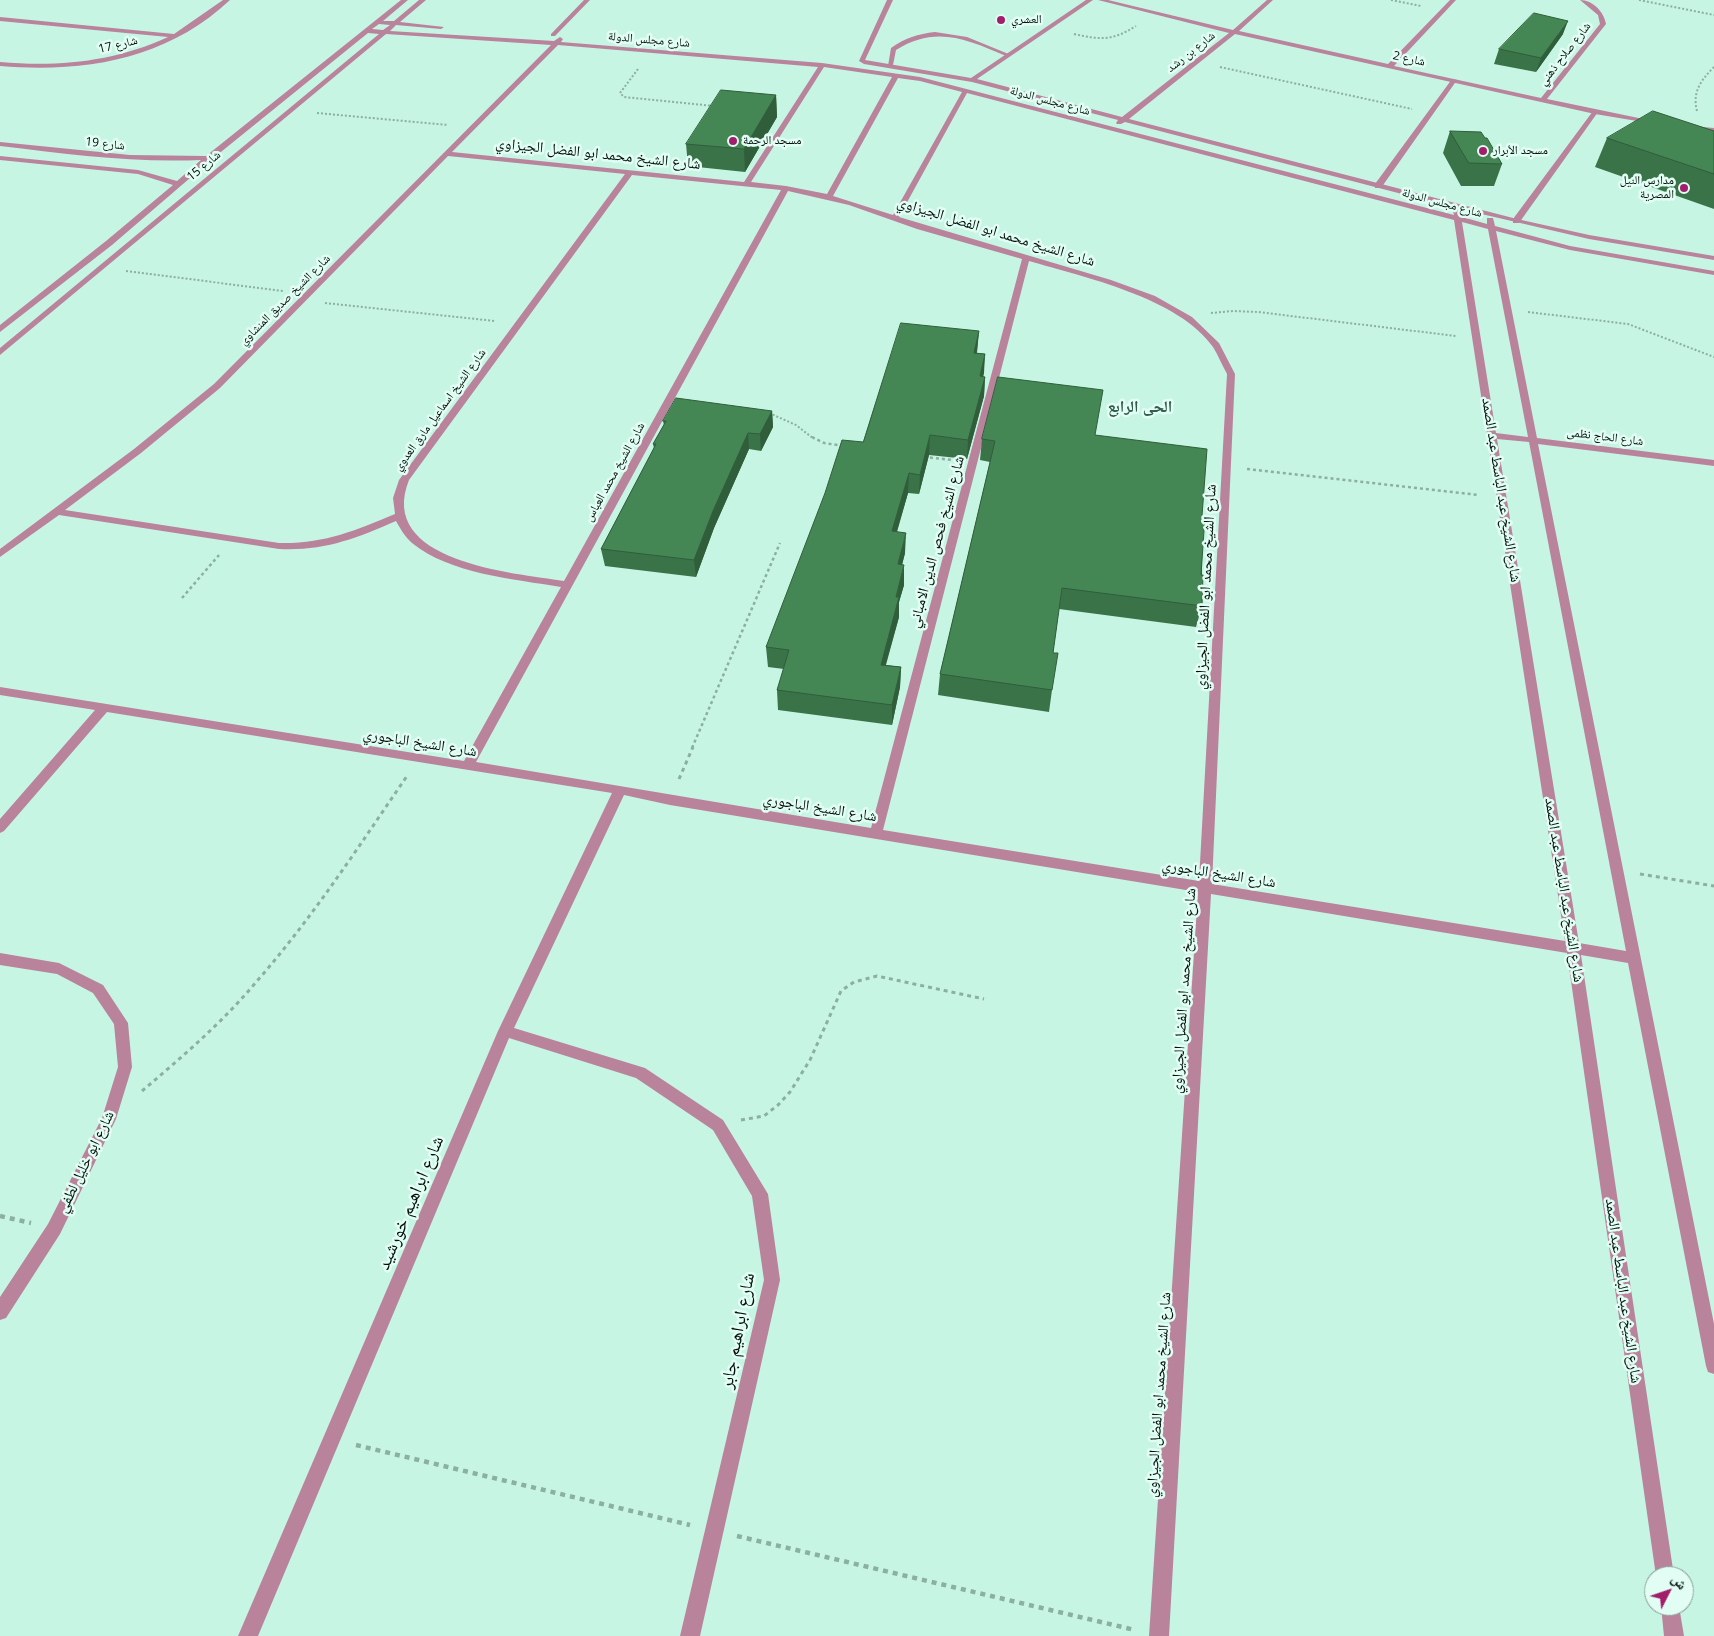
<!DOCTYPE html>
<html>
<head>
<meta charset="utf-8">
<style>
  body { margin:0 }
  #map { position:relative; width:1714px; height:1636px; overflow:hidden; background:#c7f5e3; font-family:"Open Sans","Noto Naskh Arabic",sans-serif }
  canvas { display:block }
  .north { position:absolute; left:1644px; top:1566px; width:50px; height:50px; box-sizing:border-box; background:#e2fdf3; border:1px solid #889e96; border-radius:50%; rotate:49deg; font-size:14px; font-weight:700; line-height:20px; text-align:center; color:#02100b }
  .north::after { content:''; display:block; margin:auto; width:18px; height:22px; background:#a21e6c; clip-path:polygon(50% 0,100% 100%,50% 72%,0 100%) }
</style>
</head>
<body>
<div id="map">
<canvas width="1714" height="1636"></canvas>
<div class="north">ش</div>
</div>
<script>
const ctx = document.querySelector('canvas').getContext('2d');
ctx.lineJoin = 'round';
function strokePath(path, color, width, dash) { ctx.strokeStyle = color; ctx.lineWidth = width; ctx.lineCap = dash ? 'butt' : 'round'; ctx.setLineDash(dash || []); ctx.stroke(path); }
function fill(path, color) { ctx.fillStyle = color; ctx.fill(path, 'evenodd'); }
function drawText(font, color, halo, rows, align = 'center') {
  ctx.font = font + ' "Open Sans","Noto Naskh Arabic",sans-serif'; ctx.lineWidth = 5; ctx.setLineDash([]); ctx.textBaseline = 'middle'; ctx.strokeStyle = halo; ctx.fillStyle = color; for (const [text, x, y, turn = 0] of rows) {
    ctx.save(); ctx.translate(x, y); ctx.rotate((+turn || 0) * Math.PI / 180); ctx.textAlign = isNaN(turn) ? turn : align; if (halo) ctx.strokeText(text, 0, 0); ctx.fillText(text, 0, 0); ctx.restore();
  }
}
strokePath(new Path2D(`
  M1391,0L1421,6
  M1639,0L1714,15
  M1074,34C1101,40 1112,41 1136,26
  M1220,67L1412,109
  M638,69L620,93L624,97L714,106
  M1697,111C1692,92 1701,80 1714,67
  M317,113L448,125
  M126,271L283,291
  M325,303L495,321
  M1528,312L1628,324L1714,357
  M1211,313L1233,311L1258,312L1456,336
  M769,413L796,425L814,439`), '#8bafa1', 2, [2, 2]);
strokePath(new Path2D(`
  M812,437L824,443L844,446
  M924,457L953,460
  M1247,469L1479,495
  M182,598L219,555
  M692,748L780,543`), '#8bafa1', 2.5, [3, 3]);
strokePath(new Path2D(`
  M679,779L693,747
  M1640,874L1714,886
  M142,1091C182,1057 223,1022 257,981C313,917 359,846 407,776
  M741,1120L764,1116L778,1105L790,1092L810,1060L841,991L854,982L877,976L984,999`), '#8bafa1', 3, [4, 4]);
strokePath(new Path2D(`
  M0,1216L31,1223
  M356,1445L690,1525
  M737,1536L1135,1630`), '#8bafa1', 4.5, [5, 5]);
fill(new Path2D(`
  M584,0H590L555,36H551V34Z
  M935,32L967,37L1011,55L1006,56C967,39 935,25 896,50L893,65L888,66L891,48C905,38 918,34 935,32Z
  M1452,79L1457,80L1381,188H1375V184Z
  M1593,111L1598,112L1519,223H1513V219Z`), '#b9839c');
fill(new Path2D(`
  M223,0H230C166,60 84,73 0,66V62C58,67 114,62 168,37L0,21V17L174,34Z
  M401,0H408L383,21H394L419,0H426L400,22L444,27L441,29L396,25L390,31L554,41L560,37L563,39L561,42L822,63L920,77L1454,215L1452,207L1125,122L1121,124H1117L1116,123L1118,120L972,82L864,64L859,61L887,0H893L865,60L971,78L1086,0H1093L977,79L1122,117L1229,33L1098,0H1108L1233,30L1267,0H1273L1239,31L1388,64L1450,0H1456L1394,66L1541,98L1600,24L1598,15L1580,0C1593,0 1604,12 1606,24L1547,99L1653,121L1655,122V124L1595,114L1235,34L1129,119L1517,219L1589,235L1714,256V260L1589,239L1460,209L1462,217L1487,224V218H1493L1495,226L1570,246L1714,271V275L1570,250L1496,231L1537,438L1714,460V466L1538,444L1714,1324V1374L1708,1372L1706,1366L1628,963L1581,955L1674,1576H1656L1567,953L1211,894L1169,1636H1149L1198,892L670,805L624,795L514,1028L645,1068L723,1120L768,1194L780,1280L700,1636H680L764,1280L752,1196L713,1130L636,1078L509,1038L258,1636H238L498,1031L612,793L107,712L4,831L0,833V819L95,710L0,695V687L464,761L561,587C514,579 450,574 412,543C405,537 400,528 396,521C355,539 324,551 279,549L59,515L0,557V549L134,449L214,384L551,45L386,34L0,355V348L379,34L368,33L211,160L112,245L0,332V325L106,241L173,185L138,174L0,160V156L138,170L177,181L201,160C133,163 67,154 0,146V142L130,155L206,156ZM379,24L390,25L383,30L372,29ZM558,45L818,67L744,182L452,152ZM824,67L892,77L827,194L786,186L751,182ZM898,78L920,81L962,92L893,215L833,196ZM967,93L1454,220L1565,941L1212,884L1235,374L1219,343L1192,317L1155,296L1111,280L899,217ZM448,156L625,174L399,480L393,498L395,514C354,531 324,544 279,543L65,510L141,453L220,388ZM632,175L781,190L564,581C513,573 376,562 409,480ZM788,191L849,205L917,229L1022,259L871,828L476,762ZM1462,222L1488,229L1528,437L1496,433ZM1029,261C1084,277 1179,298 1213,347C1218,355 1222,365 1227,374L1199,881L883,830ZM1497,439L1529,442L1626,951L1579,943Z
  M1692,126L1714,128V132L1690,129L1689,128Z
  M0,953L59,963L103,985L128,1023L132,1067L116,1119L60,1234L6,1318L0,1320V1297L48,1224L102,1118L118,1067L114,1024L93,993L57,974L0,965Z
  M1661,1606H1679L1684,1636H1664Z`), '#b9839c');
fill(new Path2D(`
  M1563,34L1536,72L1494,64L1499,49Z
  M776,95L777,117L745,172L688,166L686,144Z
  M1450,131L1485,138L1502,164L1494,186H1461L1443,153Z
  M1714,131V209L1595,167L1607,138Z
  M979,331L977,353L985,354L983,377H985L984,396L967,459L929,455L919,494L908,493L897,532L905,553L902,565L904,585L899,602V617L886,665L901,667L900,687L892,725L778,710L777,690L784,669L768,667L766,647L863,442Z
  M772,411L773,427L761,451L749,449L714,528L696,577L605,566L601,549L654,448L653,444L664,425L663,421Z
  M1096,435L1202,516V606L1196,627L1059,609L1053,653L1052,690L1049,712L938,695L940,674L990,462L980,460L982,439Z`), '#3a7348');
fill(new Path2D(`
  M1568,21L1563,34L1536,72L1541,58Z
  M776,95L777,117L745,172L744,149Z
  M979,331L977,350L972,372L974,353Z
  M985,354L984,373L979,396L980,376Z
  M985,377L984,396L967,459L968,440Z
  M772,411L773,427L761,451L760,434Z
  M748,433L749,449L714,528L696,577L694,560L713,511Z
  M930,435L929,455L919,494L920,475Z
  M909,473L908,493L891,551L892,531Z
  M906,533L905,553L897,584L898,564Z
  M904,565V585L899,602V617L880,684L881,665Z
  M901,667L900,687L892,725V705Z`), '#305e3b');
const building = new Path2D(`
  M1534,13L1568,21L1541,58L1499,49Z
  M721,90L776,95L744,149L686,144Z
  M1653,111L1714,131V174L1607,138Z
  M1450,131L1481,132L1485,138H1487L1502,164L1469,163Z
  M901,323L979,331L974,353L985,354L980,376L985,377L968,440L930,435L920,475L909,473L892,531L906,533L898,564L904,565L896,597H899L881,665L901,667L892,705L777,690L789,650L766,647L825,493L842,440L863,442Z
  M998,377L1103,390L1095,435L1207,449L1202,516H1205L1201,575H1203L1202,606L1062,588L1053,653H1058L1052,690L940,674L995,441L982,439Z
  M676,398L772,411L760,434L748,433L713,511L694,560L601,549L656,444H653L666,421H663Z`);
fill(building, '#448654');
strokePath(building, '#305e3b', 1);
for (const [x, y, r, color] of [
  [1001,20,5,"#a21e6c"],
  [733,141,5,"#a21e6c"],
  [1483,151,5,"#a21e6c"],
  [1684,188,5,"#a21e6c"]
]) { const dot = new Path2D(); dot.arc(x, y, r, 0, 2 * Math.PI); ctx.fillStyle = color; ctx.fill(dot); strokePath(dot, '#e2fdf3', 2); }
drawText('12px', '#02100b', '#e2fdf3', [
  ["العشري",1011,20],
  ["مسجد الرحمة",743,141],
  ["مسجد الأبرار",1493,151],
  ["مدارس النيل",1674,181,"right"],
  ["المصرية",1674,195,"right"]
], 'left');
drawText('12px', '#02100b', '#e2fdf3', [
  ["شارع مجلس الدولة",649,40,5],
  ["شارع 17",118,45,-14],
  ["شارع بن رشد",1191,52,-38],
  ["شارع صلاح ذهني",1565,54,-52],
  ["شارع 2",1409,59,12],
  ["شارع مجلس الدولة",1050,101,15],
  ["شارع 19",105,144,6],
  ["شارع 15",204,166,-40],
  ["شارع مجلس الدولة",1442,203,15],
  ["شارع الشيخ صديق المنشاوي",285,300,-45],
  ["شارع الشيخ اسماعيل مارق العدوي",440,410,-54],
  ["شارع الحاج نظمى",1605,437,7],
  ["شارع الشيخ محمد العباس",615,472,-61]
]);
drawText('15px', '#02100b', '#e2fdf3', [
  ["شارع الشيخ محمد ابو الفضل الجيزاوي",598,154,6],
  ["شارع الشيخ محمد ابو الفضل الجيزاوي",996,232,17],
  ["شارع الشيخ عبد الباسط عبد الصمد",1501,490,81],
  ["شارع الشيخ فحص الدين الامباني",937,542,-75],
  ["شارع الشيخ محمد ابو الفضل الجيزاوي",1206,587,-87],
  ["شارع الشيخ الباجوري",420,743,9],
  ["شارع الشيخ الباجوري",820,808,9],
  ["شارع الشيخ الباجوري",1219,874,9],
  ["شارع الشيخ عبد الباسط عبد الصمد",1564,890,81],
  ["شارع الشيخ محمد ابو الفضل الجيزاوي",1184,991,-86],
  ["شارع ابو خليل لطفي",86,1162,-64],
  ["شارع الشيخ عبد الباسط عبد الصمد",1623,1291,82],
  ["شارع الشيخ محمد ابو الفضل الجيزاوي",1159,1395,-86]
]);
drawText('bold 16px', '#315b4d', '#e2fdf3', [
  ["الحى الرابع",1140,407]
]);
drawText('18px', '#02100b', '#e2fdf3', [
  ["شارع ابراهيم خورشيد",411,1203,-67],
  ["شارع ابراهيم جابر",738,1331,-79]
]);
</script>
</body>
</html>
